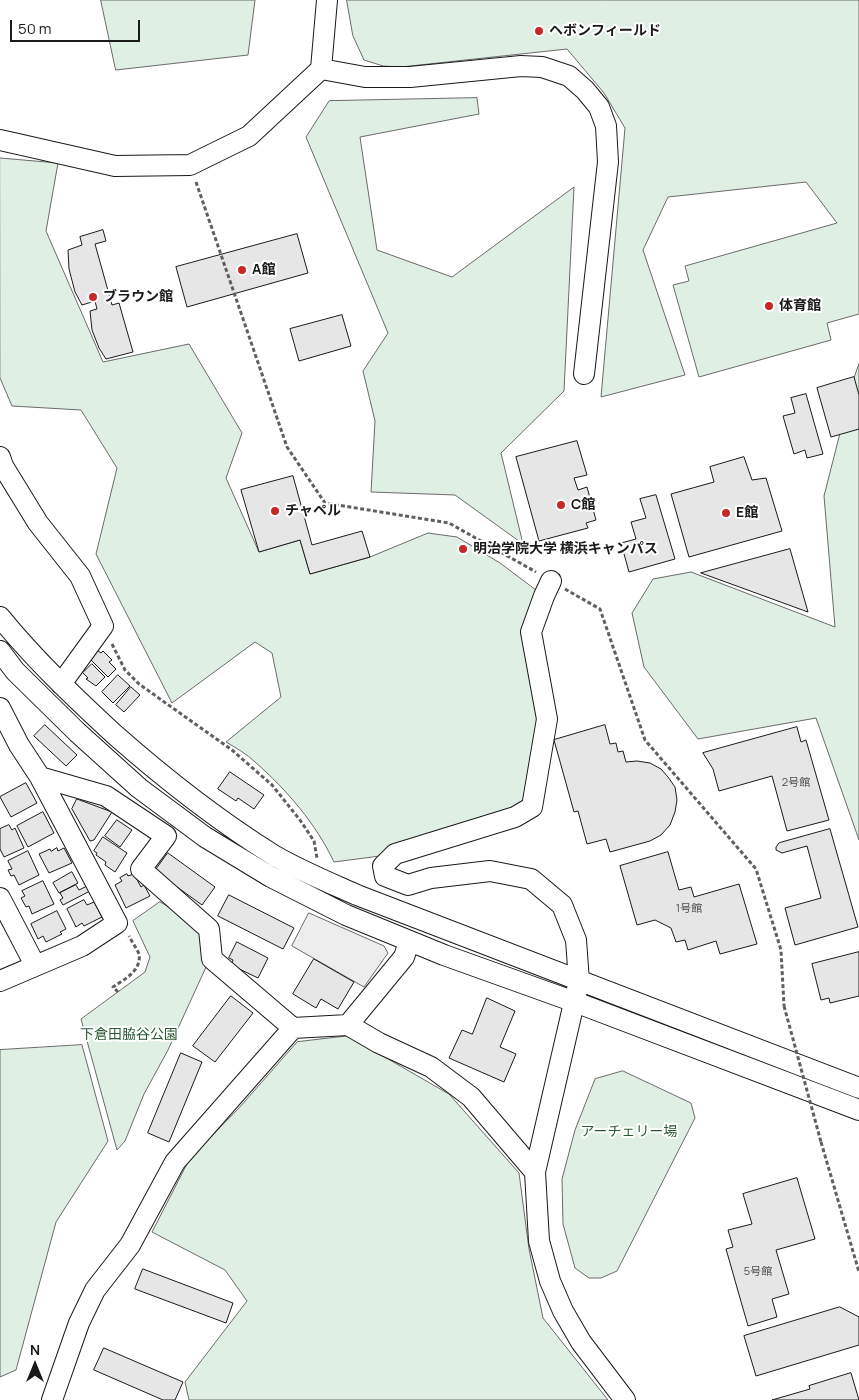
<!DOCTYPE html>
<html>
<head>
<meta charset="utf-8">
<style>
  body { margin:0 }
  #map { position:relative; width:859px; height:1400px; overflow:hidden; background:#fff; font-family:Manrope,sans-serif }
  canvas { display:block }
  .north { position:absolute; left:10px; top:1340px; width:50px; height:50px; -webkit-text-stroke:4px #fff; paint-order:stroke; rotate:0deg; font-size:14px; font-weight:700; line-height:20px; text-align:center; color:#1a1a1a }
  .north::after { content:''; display:block; margin:auto; width:18px; height:22px; background:#1a1a1a; clip-path:polygon(50% 0,100% 100%,50% 72%,0 100%) }
  .scale { position:absolute; left:10px; top:20px; width:130px; height:22px; box-sizing:border-box; border:2px solid #1a1a1a; border-top:0; padding-left:6px; font-size:15px; line-height:18px; white-space:nowrap; color:#1a1a1a; -webkit-text-stroke:4px #fff; paint-order:stroke }
</style>
</head>
<body>
<div id="map">
<canvas width="859" height="1400"></canvas>
<div class="north">N</div>
<div class="scale">50 m</div>
</div>
<script>
const ctx = document.querySelector('canvas').getContext('2d');
ctx.lineJoin = 'round';
function fill(path, color) { ctx.fillStyle = color; ctx.fill(path, 'evenodd'); }
function strokePath(path, color, width, dash) { ctx.strokeStyle = color; ctx.lineWidth = width; ctx.lineCap = dash ? 'butt' : 'round'; ctx.setLineDash(dash || []); ctx.stroke(path); }
function drawText(font, color, halo, rows, align = 'center') {
  ctx.font = font + ' Manrope,"Noto Sans JP",sans-serif'; ctx.lineWidth = 4; ctx.setLineDash([]); ctx.textBaseline = 'middle'; ctx.strokeStyle = halo; ctx.fillStyle = color; for (const [text, x, y, turn = 0] of rows) {
    ctx.save(); ctx.translate(x, y); ctx.rotate((+turn || 0) * Math.PI / 180); ctx.textAlign = isNaN(turn) ? turn : align; if (halo) ctx.strokeText(text, 0, 0); ctx.fillText(text, 0, 0); ctx.restore();
  }
}
const green = new Path2D(`
  M101,0H255L248,55L116,70Z
  M347,0H859V314L827,323L831,340L699,377L673,285L689,281L685,266L837,223L806,182L668,197L643,250L685,375L601,397L625,128L604,93L567,49L401,67L383,66L364,60L353,36Z
  M477,98L479,114L360,137L377,250L452,277L574,187L564,391L501,453L523,544L455,495L371,492L375,421L363,371L388,333L306,137L329,101Z
  M0,158L58,163L46,231L103,362L189,344L242,433L226,478L259,552L300,540L310,574L370,557L428,533L457,537L500,563L544,596L531,632L547,719L532,807L395,854L334,862C316,824 287,790 255,762C247,754 236,748 226,742L281,697L272,653L255,642L172,703L96,554L117,468L81,410L12,406L0,378Z
  M859,364V840L816,718L698,739L644,667L632,613L653,579L691,572L835,627L824,496L854,378Z
  M160,902L187,917L204,932L207,965L168,1050L144,1094L125,1141L117,1150L81,1019L145,972L150,957L133,921Z
  M348,1036L449,1094L519,1173L529,1249L543,1318L608,1400H189L185,1382L247,1301L225,1270L152,1232L190,1158L239,1108L297,1042Z
  M82,1045L108,1141L56,1222L16,1370L0,1377V1050Z
  M623,1071L691,1103L695,1118L617,1271L601,1278H589L575,1268L563,1224L562,1179L575,1130L595,1079Z`);
fill(green, '#e0efe3');
strokePath(green, '#6a6a6a', 1);
const parking = new Path2D(`
  M309,913L384,946L388,953L364,987L292,946Z`);
fill(parking, '#ededed');
strokePath(parking, '#6a6a6a', 1);
const building = new Path2D(`
  M103,230L106,241L95,244L112,305L119,303L133,352L106,359L99,348L92,330L90,311L97,309L95,301L82,305L75,292L69,269L68,250L82,245L80,237Z
  M297,234L308,273L187,307L176,267Z
  M342,315L351,346L299,361L290,329Z
  M854,377L859,395V429L831,437L817,388Z
  M806,394L823,454L807,458L805,450L794,454L783,416L795,413L791,398Z
  M577,441L587,475L574,478L578,490L587,487L596,520L586,523L588,528L539,541L516,457Z
  M744,457L752,480L766,478L782,531L689,557L671,494L714,482L710,467Z
  M293,476L312,545L362,531L370,557L310,574L300,540L259,552L241,490Z
  M656,495L675,559L629,572L621,543L636,539L631,522L646,518L640,499Z
  M790,549L808,612L701,573Z
  M97,650L101,653L103,651L112,660L109,662L116,669L108,677L89,658Z
  M92,664L105,677L96,686L86,679L88,678L83,673Z
  M118,675L130,686L113,703L102,692Z
  M131,687L140,695L124,712L116,705Z
  M45,725L77,755L66,766L34,736Z
  M605,725L610,744L616,743L618,752L623,751L626,762L637,761L650,763L661,769L668,777L675,787L677,800L675,812L670,825L661,835L650,841L610,852L606,839L587,844L578,811L574,812L554,740Z
  M797,727L801,742L806,740L829,820L787,831L772,776L719,791L713,769L703,753Z
  M230,772L264,795L254,809L238,798L236,801L218,789Z
  M26,783L37,803L11,817L0,797Z
  M77,799L112,812L94,840L90,841L72,809Z
  M43,812L54,833L28,847L17,826Z
  M117,820L132,830L120,847L105,836Z
  M9,825L12,830L15,828L24,848L4,857L0,849V829Z
  M830,829L858,927L795,945L785,908L821,898L807,846L782,853L776,850V847L779,843Z
  M103,837L127,853L115,872L105,865L106,862L96,855L97,853L94,851Z
  M57,848L58,851L64,848L72,863L49,873L39,854L50,849L51,851Z
  M28,851L39,875L19,885L14,875L11,876L8,870L12,869L8,861Z
  M668,852L679,890L691,887L694,897L739,884L757,944L720,954L716,941L688,950L685,940L676,942L671,928L655,920L637,925L620,866Z
  M168,853L215,887L202,905L155,871Z
  M72,872L78,883L59,893L53,883Z
  M127,874L128,876L134,874L141,887L144,885L150,896L126,908L115,885L122,881L120,878Z
  M43,881L54,904L32,914L29,906L26,907L21,898L25,896L22,891Z
  M76,885L79,890L87,886L90,891L63,905L60,900L63,898L60,893Z
  M229,895L294,928L283,949L218,916Z
  M84,900L87,905L94,902L102,917L84,926L82,923L76,927L67,909Z
  M57,911L66,929L60,932L62,934L46,942L43,936L38,939L31,924Z
  M237,942L268,958L258,978L231,965L233,960L229,958Z
  M859,952V996L830,1003L829,998L821,1000L812,964Z
  M314,959L354,982L338,1009L321,999L316,1008L293,994Z
  M231,996L253,1013L215,1062L193,1046Z
  M487,998L515,1011L500,1047L516,1054L504,1082L449,1058L462,1030L472,1034Z
  M181,1053L202,1062L169,1142L148,1133Z
  M797,1178L815,1239L776,1250L789,1294L772,1299L777,1317L748,1326L726,1249L733,1247L728,1230L752,1224L743,1194Z
  M143,1269L233,1303L226,1323L135,1289Z
  M840,1307L859,1317V1345L756,1376L744,1336Z
  M104,1348L183,1382L175,1400H163L94,1370Z
  M851,1373L859,1400H772L810,1389L809,1386Z`);
fill(building, '#e6e6e6');
strokePath(building, '#1a1a1a', 1);
const minor = new Path2D(`
  M321,69L365,77H410L521,66L542,67L569,76L585,90L599,107L606,126L608,162L584,374
  M0,140L115,166L190,165L249,136L321,69L327,0
  M0,457L3,466L38,523L80,576L103,626L61,684
  M551,581L544,596L531,632L547,719L532,807L515,817L395,854L383,866L385,876L408,885L431,878L490,871L531,879L562,905L576,940L579,981L535,1172L539,1241L550,1281L563,1311L581,1342L625,1400
  M0,617C35,660 74,697 114,734C165,779 217,820 275,856C301,871 330,883 357,895L859,1088
  M0,651L15,671L77,732L139,788L205,837L271,877L346,915L444,955L575,1002L859,1110
  M0,708L19,745L40,777L117,923L82,946L0,981
  M40,777L106,796L166,836L141,869L209,929L212,959L293,1028L348,1025L379,1043L431,1067L471,1097L535,1172
  M0,898L35,965
  M348,1025L404,957L409,942
  M52,1400L79,1323L95,1290L130,1245L175,1162L293,1028`);
strokePath(minor, '#1a1a1a', 22);
strokePath(new Path2D(`
  M196,182L287,447L325,503L449,523L536,572
  M565,589L600,609L645,740L756,869L781,950L784,1006
  M112,644L125,670L139,684L232,750L272,785L300,820L314,841L317,858
  M118,992L113,987C123,980 142,971 139,954C137,949 132,942 129,936
  M821,1142L859,1272`), '#5f5f5f', 3, [4, 2.5]);
strokePath(minor, '#fff', 20);
strokePath(new Path2D(`
  M784,1006L821,1142`), '#5f5f5f', 3, [4, 2.5]);
for (const [x, y, r, color] of [
  [539,31,5,"#c62828"],
  [242,270,5,"#c62828"],
  [93,297,5,"#c62828"],
  [769,306,5,"#c62828"],
  [561,505,5,"#c62828"],
  [275,511,5,"#c62828"],
  [726,513,5,"#c62828"],
  [463,549,5,"#c62828"]
]) { const dot = new Path2D(); dot.arc(x, y, r, 0, 2 * Math.PI); ctx.fillStyle = color; ctx.fill(dot); strokePath(dot, '#fff', 2); }
drawText('11px', '#4d4d4d', null, [
  ["2号館",796,783],
  ["1号館",689,909],
  ["5号館",758,1272]
]);
drawText('bold 14px', '#1a1a1a', '#fff', [
  ["ヘボンフィールド",549,31],
  ["A館",252,270],
  ["ブラウン館",103,297],
  ["体育館",779,306],
  ["C館",571,505],
  ["チャペル",285,511],
  ["E館",736,513],
  ["明治学院大学 横浜キャンパス",473,549]
], 'left');
drawText('14px', '#2b5a34', '#fff', [
  ["下倉田脇谷公園",129,1035],
  ["アーチェリー場",629,1132]
]);
</script>
</body>
</html>
